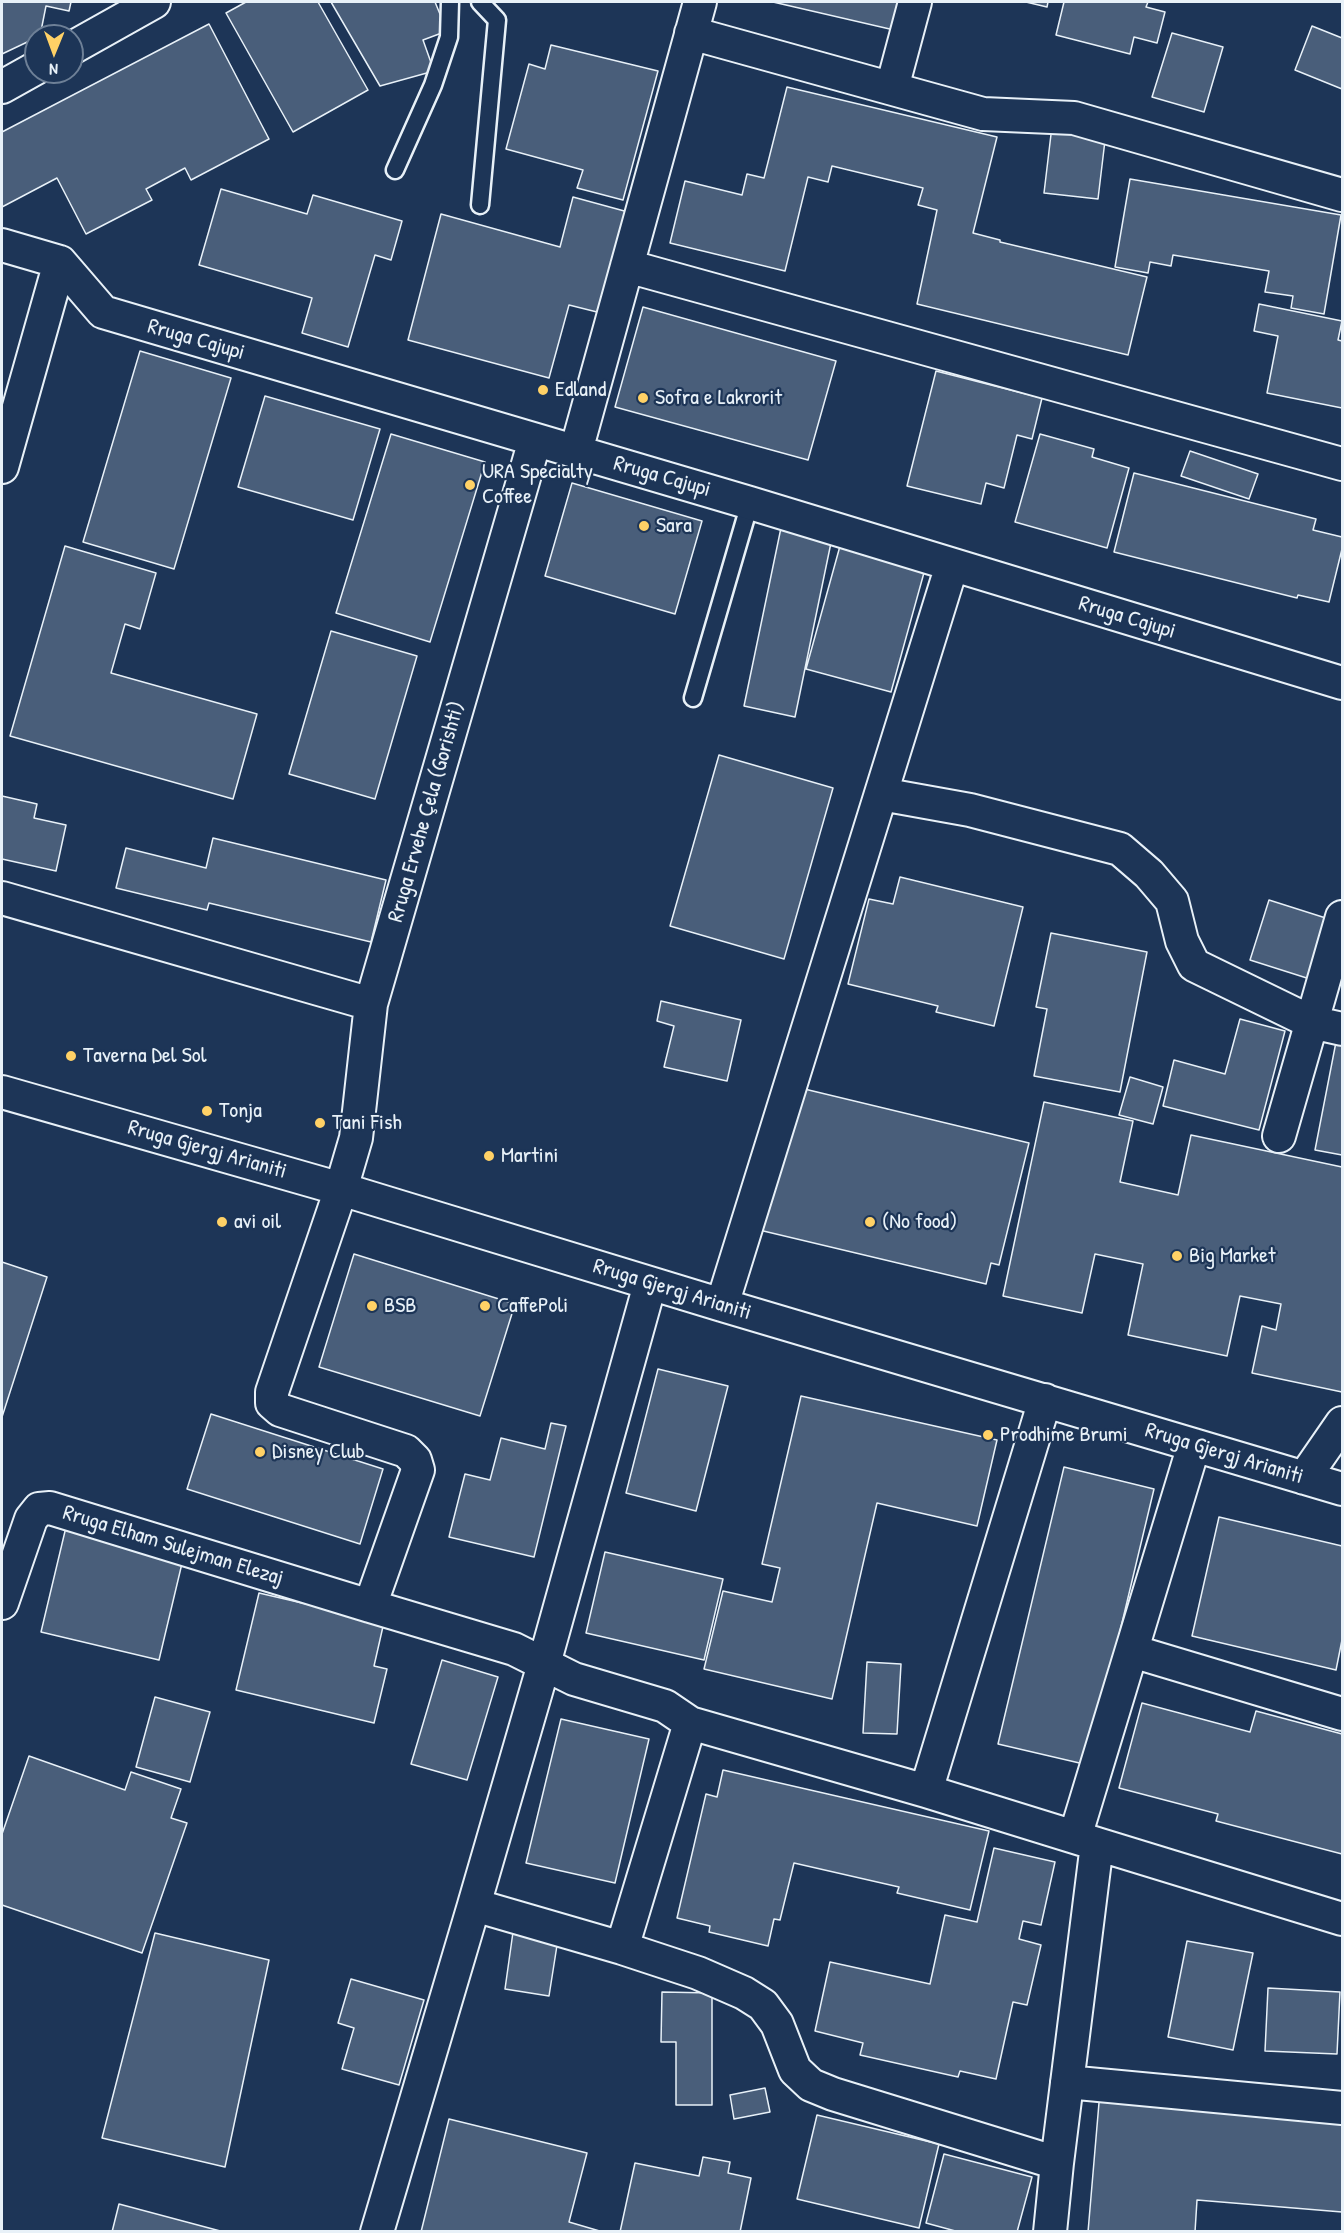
<!DOCTYPE html>
<html>
<head>
<meta charset="utf-8">
<style>
  body { margin:0 }
  #map { position:relative; width:1344px; height:2233px; overflow:hidden; background:#1d3557; font-family:"Patrick Hand",sans-serif }
  canvas { display:block }
  .frame { position:absolute; inset:0; border:3px solid #e8f1f8; pointer-events:none }
  .north { position:absolute; left:24px; top:24px; width:60px; height:60px; box-sizing:border-box; background:#1d3557; border:2px solid #6e8097; border-radius:50%; rotate:181deg; font-size:16px; font-weight:700; line-height:24px; text-align:center; color:#e8f1f8 }
  .north::after { content:''; display:block; margin:auto; width:21px; height:27px; background:#ffd166; clip-path:polygon(50% 0,100% 100%,50% 72%,0 100%) }
</style>
</head>
<body>
<div id="map">
<canvas width="1344" height="2233"></canvas>
<div class="frame"></div>
<div class="north">N</div>
</div>
<script>
const ctx = document.querySelector('canvas').getContext('2d');
ctx.lineJoin = 'round';
function fill(path, color) { ctx.fillStyle = color; ctx.fill(path, 'evenodd'); }
function strokePath(path, color, width, dash) { ctx.strokeStyle = color; ctx.lineWidth = width; ctx.lineCap = dash ? 'butt' : 'round'; ctx.setLineDash(dash || []); ctx.stroke(path); }
function drawText(font, color, halo, rows, align = 'center') {
  ctx.font = font + ' "Patrick Hand",sans-serif'; ctx.lineWidth = 4.5; ctx.setLineDash([]); ctx.textBaseline = 'middle'; ctx.strokeStyle = halo; ctx.fillStyle = color; for (const [text, x, y, turn = 0] of rows) {
    ctx.save(); ctx.translate(x, y); ctx.rotate((+turn || 0) * Math.PI / 180); ctx.textAlign = isNaN(turn) ? turn : align; if (halo) ctx.strokeText(text, 0, 0); ctx.fillText(text, 0, 0); ctx.restore();
  }
}
const building = new Path2D(`
  M2,2H71L69,11L46,6L40,36L2,54Z
  M246,2H318L368,90L293,132L226,13Z
  M331,2H435L447,31L423,40L434,71L380,86Z
  M773,2H900L894,30Z
  M1026,2H1048L1047,7Z
  M1064,2H1148L1146,7L1165,12L1157,43L1134,37L1130,54L1056,35Z
  M209,24L269,139L191,180L185,168L146,189L152,200L86,234L57,178L2,207V132Z
  M1312,26L1342,38V89L1295,70Z
  M1172,33L1223,47L1204,112L1152,97Z
  M551,45L658,71L623,200L577,188L583,170L506,149L529,64L545,69Z
  M787,87L997,137L973,233L1000,240V242L1147,277L1128,355L917,304L937,210L918,205L923,188L832,166L828,182L808,177L785,271L670,243L685,181L742,195L747,174L764,178Z
  M1052,126L1106,132L1098,199L1044,193Z
  M1130,179L1341,215L1324,314L1291,308L1293,296L1265,292L1269,271L1173,255L1171,266L1150,262L1148,273L1115,267Z
  M221,189L307,214L313,195L402,221L391,260L375,255L348,347L302,333L312,298L199,265Z
  M573,197L628,212L601,313L569,305L549,378L408,340L441,214L560,247Z
  M1259,304L1342,321L1338,340L1342,341V408L1267,393L1278,336L1254,331Z
  M643,307L836,361L808,460L615,407Z
  M140,351L231,378L174,569L83,542Z
  M936,371L1042,398L1032,439L1017,435L1004,488L986,483L981,504L907,486Z
  M265,396L380,429L353,520L238,487Z
  M391,434L485,462L430,642L336,613Z
  M1040,434L1094,449L1092,457L1129,468L1107,548L1015,522Z
  M1190,451L1258,474L1249,499L1181,476Z
  M1134,473L1316,519L1313,530L1342,537V549L1329,602L1298,595L1297,598L1114,552Z
  M572,483L702,521L675,614L545,576Z
  M782,523L833,533L795,717L744,706Z
  M65,546L156,573L140,629L125,624L111,673L257,714L233,799L10,736Z
  M840,546L925,569L891,692L806,669Z
  M331,631L417,656L375,799L289,774Z
  M719,755L833,788L784,959L670,926Z
  M2,796L37,804L34,818L66,825L56,871L2,859Z
  M213,838L386,880L371,942L209,903L207,910L116,888L126,848L206,868Z
  M900,877L1023,907L994,1026L936,1012L938,1006L848,984L869,899L893,904Z
  M1269,900L1332,920L1313,980L1250,960Z
  M1051,933L1147,952L1120,1092L1034,1076L1047,1009L1036,1007Z
  M661,1001L741,1020L727,1081L664,1067L674,1026L657,1021Z
  M1240,1019L1285,1031L1259,1130L1163,1106L1174,1060L1225,1074Z
  M1336,1042L1342,1043V1155L1315,1150Z
  M1130,1077L1163,1087L1153,1124L1119,1115Z
  M792,1086L1029,1143L999,1265L991,1263L986,1284L755,1229Z
  M1044,1102L1133,1121L1120,1182L1178,1195L1191,1135L1342,1167V1392L1252,1373L1262,1326L1276,1330L1281,1304L1240,1296L1227,1356L1128,1335L1143,1264L1095,1254L1082,1313L1003,1296Z
  M354,1254L515,1304L480,1416L319,1367Z
  M2,1262L47,1277L2,1417Z
  M658,1369L728,1386L696,1511L626,1493Z
  M801,1396L997,1440L977,1526L877,1503L832,1699L704,1669L723,1591L772,1602L780,1568L762,1564Z
  M211,1414L383,1469L360,1544L187,1489Z
  M551,1423L566,1426L534,1557L449,1537L465,1474L490,1480L501,1438L545,1449Z
  M1064,1467L1154,1489L1088,1765L998,1744Z
  M1219,1517L1342,1546V1640L1336,1670L1192,1636Z
  M66,1527L184,1555L159,1660L41,1632Z
  M605,1552L723,1579L704,1660L586,1633Z
  M259,1593L384,1622L374,1666L387,1669L374,1723L236,1690Z
  M442,1660L498,1677L467,1780L411,1764Z
  M867,1662L901,1664L897,1734L863,1733Z
  M155,1697L210,1712L190,1782L136,1767Z
  M1142,1703L1250,1732L1256,1711L1342,1734V1854L1216,1821L1218,1814L1119,1788Z
  M561,1719L649,1739L615,1883L526,1863Z
  M29,1756L125,1790L131,1772L181,1789L171,1818L187,1823L142,1953L2,1905V1834Z
  M723,1770L989,1831L970,1910L897,1893L899,1887L794,1863L780,1920L774,1919L768,1946L709,1932L710,1926L677,1918L706,1794L717,1797Z
  M994,1848L1055,1862L1041,1925L1023,1921L1019,1939L1041,1945L1027,2005L1013,2002L996,2079L960,2071L958,2077L860,2055L863,2043L815,2031L830,1962L930,1984L945,1915L977,1922Z
  M513,1932L558,1939L549,1996L505,1989Z
  M155,1933L269,1960L225,2167L102,2138Z
  M1187,1941L1253,1953L1233,2050L1168,2037Z
  M351,1979L424,2000L399,2085L342,2069L354,2028L338,2023Z
  M1268,1988L1340,1992L1337,2054L1265,2051Z
  M662,1992L712,1993V2105H676V2042H661Z
  M765,2088L770,2112L734,2119L730,2095Z
  M1100,2091L1342,2111V2212L1197,2200L1195,2232H1088Z
  M817,2115L939,2144L919,2228L797,2199Z
  M449,2119L587,2153L569,2222L603,2232H421Z
  M944,2154L1032,2177L1017,2232H959L926,2223Z
  M703,2157L730,2162L728,2173L751,2178L740,2232H620L635,2163L699,2176Z
  M119,2204L224,2232H112Z`);
fill(building, '#495e7a');
strokePath(building, '#e8f1f8', 1.5);
const lane = new Path2D(`
  M480,2L497,20L480,205
  M395,170L433,85L449,37L450,2
  M693,698L750,503`);
const street = new Path2D(`
  M691,33L983,114L1074,118L1342,195
  M72,48L154,2
  M2,87L36,68
  M892,88L915,2
  M2,245L60,262L103,312L750,503L1342,683
  M627,266L1342,464
  M576,451L700,2
  M2,467L60,262
  M881,794L970,810L1120,849L1149,874L1172,901L1182,941L1194,965L1311,1022L1342,1029
  M2,898L371,1004
  M2,1092L341,1189L722,1305L1342,1489
  M1279,1136L1342,917
  M650,1284L544,1664L574,1679L665,1706L690,1723
  M722,1305L952,565
  M1304,1478L1342,1423
  M2,1603L31,1519L39,1509L50,1508L370,1606
  M1132,1651L1342,1714
  M926,1791L1045,1400
  M1075,1837L1194,1445
  M1097,1844L1342,1919
  M474,1905L544,1664L514,1649L370,1606L418,1470L415,1460L406,1451L280,1410L272,1403V1392L341,1189L356,1138L371,1004L535,440
  M1067,2082L1342,2108
  M377,2232L474,1905L622,1948L698,1973L744,1993L763,2005L777,2024L795,2070L811,2085L833,2094L1057,2163L1097,1844L926,1791L690,1723L622,1948
  M1050,2232L1057,2163`);
strokePath(lane, '#e8f1f8', 21);
strokePath(street, '#e8f1f8', 36);
strokePath(lane, '#1d3557', 16);
strokePath(street, '#1d3557', 32);
for (const [x, y, r, color] of [
  [543,390,6,"#ffd166"],
  [643,398,6,"#ffd166"],
  [470,485,6,"#ffd166"],
  [644,526,6,"#ffd166"],
  [71,1056,6,"#ffd166"],
  [207,1111,6,"#ffd166"],
  [320,1123,6,"#ffd166"],
  [489,1156,6,"#ffd166"],
  [222,1222,6,"#ffd166"],
  [870,1222,6,"#ffd166"],
  [1177,1256,6,"#ffd166"],
  [372,1306,6,"#ffd166"],
  [485,1306,6,"#ffd166"],
  [988,1435,6,"#ffd166"],
  [260,1452,6,"#ffd166"]
]) { const dot = new Path2D(); dot.arc(x, y, r, 0, 2 * Math.PI); ctx.fillStyle = color; ctx.fill(dot); strokePath(dot, '#1d3557', 2); }
drawText('22px', '#e8f1f8', '#1d3557', [
  ["Rruga Cajupi",196,340,16],
  ["Rruga Cajupi",662,477,16],
  ["Rruga Cajupi",1127,618,17],
  ["Rruga Ervehe Çela (Gorishti)",427,812,-74],
  ["Rruga Gjergj Arianiti",207,1150,16],
  ["Rruga Gjergj Arianiti",672,1290,17],
  ["Rruga Gjergj Arianiti",1224,1454,17],
  ["Rruga Elham Sulejman Elezaj",173,1546,17]
]);
drawText('22px', '#e8f1f8', '#1d3557', [
  ["Edland",555,390],
  ["Sofra e Lakrorit",655,398],
  ["URA Specialty",482,472],
  ["Coffee",482,497],
  ["Sara",656,526],
  ["Taverna Del Sol",83,1056],
  ["Tonja",219,1111],
  ["Tani Fish",332,1123],
  ["Martini",501,1156],
  ["avi oil",234,1222],
  ["(No food)",882,1222],
  ["Big Market",1189,1256],
  ["BSB",384,1306],
  ["CaffePoli",497,1306],
  ["Prodhime Brumi",1000,1435],
  ["Disney Club",272,1452]
], 'left');
</script>
</body>
</html>
